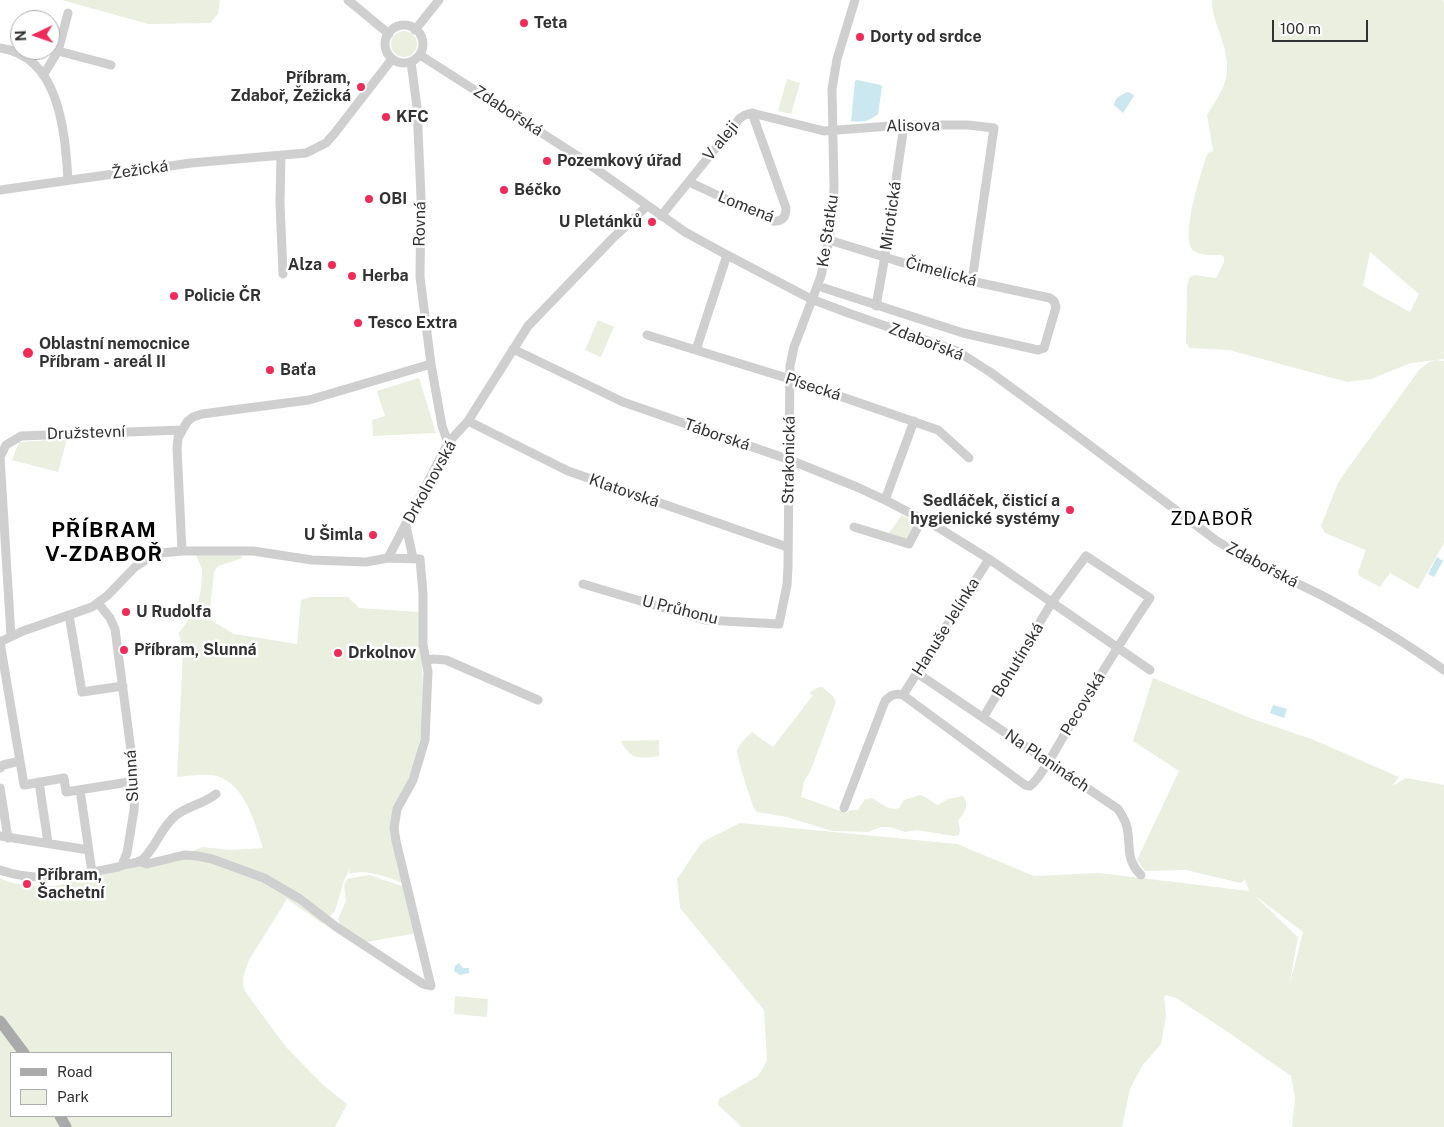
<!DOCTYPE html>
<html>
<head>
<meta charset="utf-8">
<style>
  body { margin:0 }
  #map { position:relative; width:1444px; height:1127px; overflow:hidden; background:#fff; font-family:"Public Sans",sans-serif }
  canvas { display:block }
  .legend { position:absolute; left:10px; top:1052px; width:162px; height:65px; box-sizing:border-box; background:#fff; border:1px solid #adadad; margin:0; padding:6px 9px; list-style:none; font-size:15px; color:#323232 }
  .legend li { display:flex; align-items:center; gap:10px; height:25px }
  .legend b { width:25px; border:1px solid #adadad }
  .north { position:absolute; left:10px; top:10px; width:50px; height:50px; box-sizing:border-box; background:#fff; border:1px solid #adadad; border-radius:50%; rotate:267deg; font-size:14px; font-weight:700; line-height:20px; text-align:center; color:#323232 }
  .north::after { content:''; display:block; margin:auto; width:18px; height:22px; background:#f12b59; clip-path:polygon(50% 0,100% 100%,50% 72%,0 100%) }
  .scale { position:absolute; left:1272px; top:20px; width:96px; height:22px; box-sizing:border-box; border:2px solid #323232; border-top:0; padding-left:6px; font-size:15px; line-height:18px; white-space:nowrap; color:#323232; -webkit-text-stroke:4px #fff; paint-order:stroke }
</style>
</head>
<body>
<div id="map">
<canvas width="1444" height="1127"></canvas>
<ul class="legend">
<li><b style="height:6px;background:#aaa"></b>Road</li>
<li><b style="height:14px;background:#eaefe0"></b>Park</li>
</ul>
<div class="north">N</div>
<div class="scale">100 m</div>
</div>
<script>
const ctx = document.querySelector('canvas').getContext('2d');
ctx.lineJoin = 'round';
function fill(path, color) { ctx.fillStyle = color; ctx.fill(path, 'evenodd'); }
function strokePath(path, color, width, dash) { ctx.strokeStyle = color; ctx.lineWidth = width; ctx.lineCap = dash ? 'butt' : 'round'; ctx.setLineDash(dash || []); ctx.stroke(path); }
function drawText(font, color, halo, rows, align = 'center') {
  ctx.font = font + ' "Public Sans",sans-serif'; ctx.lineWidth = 5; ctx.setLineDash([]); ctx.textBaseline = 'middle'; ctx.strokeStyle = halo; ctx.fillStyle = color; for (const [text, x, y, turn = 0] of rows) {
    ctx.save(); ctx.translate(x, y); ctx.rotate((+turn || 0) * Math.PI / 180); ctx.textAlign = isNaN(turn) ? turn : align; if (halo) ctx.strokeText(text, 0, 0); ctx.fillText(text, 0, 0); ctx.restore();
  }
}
fill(new Path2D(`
  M62,0H220L218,14L210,23L148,24Z
  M1212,0H1442L1444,2V359L1411,363L1371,379L1347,382L1229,350L1190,348L1186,343L1187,286L1189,278L1194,275L1216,278L1224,262V257L1221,255C1213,255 1201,256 1194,251C1179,239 1201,174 1206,157L1208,153L1213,151L1207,115C1228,83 1233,72 1220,34C1216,22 1212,13 1212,0ZM1370,252L1419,294L1410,312L1363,286Z
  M391 44a13 13 0 1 1 26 0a13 13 0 1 1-26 0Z
  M787,79L800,83L791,114L778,111Z
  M598,320L614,327L601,357L585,350Z
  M1436,360L1444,361V543L1418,589L1390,573L1380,587L1359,576L1358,572L1366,550L1325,533L1321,526L1338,483L1346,471L1419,370L1429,362Z
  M419,378L436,433L373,436L372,420L385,416L377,391Z
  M67,439L58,472L12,460L19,442Z
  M902,515L914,521L915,526L909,539L905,540L888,534Z
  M236,552L243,558L218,566L214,572L209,619L234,634L297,644L301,600L310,597H348L359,608L419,612V647L422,662L424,716L416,762L397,804L395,817L402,883C386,876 366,869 349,874L350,869L344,880L335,911L323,924L287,899L249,960L243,977L244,990L286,1047L323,1085L347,1104L335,1127H71L64,1116H171V1053H27L0,1014V878C16,886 37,887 55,886L184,855L202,847L230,850L263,848C255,823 244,780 212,775C201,774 188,776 177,777L183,652L179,633L197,608L201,589L202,569L195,553Z
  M1153,678L1250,718L1314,740L1399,777L1392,786L1406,778L1444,785V1127H1292L1295,1097L1291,1076L1222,1028L1176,998L1166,995L1164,997L1166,1016L1161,1044L1142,1066L1130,1089L1122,1127H742L718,1105L719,1099L758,1076L767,1061L764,1010L680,908L677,879L700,845L706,840L740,823L957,844L1034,876L1099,873L1249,891L1245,879L1241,883L1186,870L1145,871L1137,860L1179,771L1133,741ZM1254,895L1303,932L1289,987L1298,937Z
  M822,687L833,696L836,702L810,772L804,781L801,797L846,813L851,810H858L865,799L872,798C881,803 888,811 899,808L904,800L920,795C928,797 931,802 938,805L948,799L963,796C970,806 964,813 958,821L960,830L959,835L954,836L917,830L905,832L890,827H881L868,832L832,831L787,817L757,812L754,808C751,801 736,754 737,751C739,744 747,737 752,732L773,747L813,695L809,693L817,688Z
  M659,740V756C640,759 630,760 621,741Z
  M369,875L405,887L417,933L367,942L342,928L338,919L346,901L344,886L347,879Z
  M455,996L488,999L487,1017L454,1014Z
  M0,1026L20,1053H11V1116H54L61,1127H0Z`), '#eaefe0');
fill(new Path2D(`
  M857,80L881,85L882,87L878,114C870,121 861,123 851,121L855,81Z
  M1128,92L1132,94L1134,96L1123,113L1114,105C1115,98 1121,94 1128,92Z
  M1437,557L1443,561L1434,577L1428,574Z
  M1273,705L1287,709L1284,718L1270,713Z
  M459,963L463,968H469V973L460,975L454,971L455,966Z`), '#cbe7f0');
strokePath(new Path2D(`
  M348,0L389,34
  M385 44a19 19 0 1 1 38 0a19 19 0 1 1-38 0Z
  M415,30L439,0
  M0,48C60,56 65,133 68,180
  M58,51L111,65
  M420,55L576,155L685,232L727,255L811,299L851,314L957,351L990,372L1072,432L1217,541C1251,562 1287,578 1323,596C1364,618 1406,643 1444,670
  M411,62L417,107L421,197L420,277L431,364L442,426L448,443
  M44,74L58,51L68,13
  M281,155L280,203L283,274
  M689,182L773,221C782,222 786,217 786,208L752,113
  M0,190L191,163L306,153L326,143L334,134L392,59
  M661,216L740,118L745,115L752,113L824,131L904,125H968L994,128L972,281
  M824,288L963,333L1038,350L1044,348L1056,307L1054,301L1050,298L943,275L829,240
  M876,306L885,256L904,125
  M647,335L790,379L938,430L969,458
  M513,349L623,402L790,460L857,487L885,500L939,528L989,559L1150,670
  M696,350L727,255
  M468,421L568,471L787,547
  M885,500L914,421
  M406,526L413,558
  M854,527L909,544L922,519
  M182,551L177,448L178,438L187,422L193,417L202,414L309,400L431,364
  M583,584L705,620L779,624L787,585L788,567L790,366L794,347L821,276L829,240L833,216L834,186L832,89L837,59L855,0
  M98,603L110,618L115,629L135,781L134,810L127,853L122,865
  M69,615L82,692L123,686
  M11,636L0,457L6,445L21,436L182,430
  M0,642L23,631L92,607L108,595L135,567L152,556L160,553L182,551H253L312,560L366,562L388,558L448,443L468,421L528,326L612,239L647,206
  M0,642L24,785L64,778L66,792L135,781
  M427,661L433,659L446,660L538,700
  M917,673L1118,809C1122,815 1125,820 1127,827C1131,846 1125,859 1141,875
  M903,695L1025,785L1030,786C1041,778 1058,745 1066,732C1093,687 1120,642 1150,598L1086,556L1052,602L983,718
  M903,695L989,559
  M0,768L3,765L20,761
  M39,782L48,843
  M0,788L8,838
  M80,790L92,872
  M844,808L885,701C891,695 895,693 903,695
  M0,836L89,850
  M139,861L147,864L184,855L197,856L212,859L264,878L300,899L335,926L423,984L431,986L396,841L394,828L397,809L413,780L425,740L428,672L423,644V594L420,559L388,558
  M0,870C40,884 78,875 118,867C125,863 136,865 143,859C156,847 161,828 175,816C187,806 204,804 216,794`), '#cfcfcf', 9);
strokePath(new Path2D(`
  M0,1021L24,1053
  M60,1116L66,1127`), '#aaa', 11);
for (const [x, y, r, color] of [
  [524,23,5,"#f12b59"],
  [860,37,5,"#f12b59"],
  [361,87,5,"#f12b59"],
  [386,117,5,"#f12b59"],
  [547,161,5,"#f12b59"],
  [504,190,5,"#f12b59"],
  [369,199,5,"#f12b59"],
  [652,222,5,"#f12b59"],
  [332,265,5,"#f12b59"],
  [352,276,5,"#f12b59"],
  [174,296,5,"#f12b59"],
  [358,323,5,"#f12b59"],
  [28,353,6,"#f12b59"],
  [270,370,5,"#f12b59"],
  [1070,510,5,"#f12b59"],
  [373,535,5,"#f12b59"],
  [126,612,5,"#f12b59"],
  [124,650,5,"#f12b59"],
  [338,653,5,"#f12b59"],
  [27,884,5,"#f12b59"]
]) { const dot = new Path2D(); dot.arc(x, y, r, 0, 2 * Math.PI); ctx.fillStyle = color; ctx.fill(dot); strokePath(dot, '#fff', 2); }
drawText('bold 16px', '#323232', '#fff', [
  ["Teta",534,23],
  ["Dorty od srdce",870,37],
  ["Příbram,",351,78,"right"],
  ["Zdaboř, Žežická",351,96,"right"],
  ["KFC",396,117],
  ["Pozemkový úřad",557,161],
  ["Béčko",514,190],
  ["OBI",379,199],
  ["U Pletánků",642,222,"right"],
  ["Alza",322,265,"right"],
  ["Herba",362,276],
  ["Policie ČR",184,296],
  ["Tesco Extra",368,323],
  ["Oblastní nemocnice",39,344],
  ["Příbram - areál II",39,362],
  ["Baťa",280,370],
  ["Sedláček, čisticí a",1060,501,"right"],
  ["hygienické systémy",1060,519,"right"],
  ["U Šimla",363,535,"right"],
  ["U Rudolfa",136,612],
  ["Příbram, Slunná",134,650],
  ["Drkolnov",348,653],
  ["Příbram,",37,875],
  ["Šachetní",37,893]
], 'left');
drawText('16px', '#323232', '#fff', [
  ["Zdabořská",508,111,33],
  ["Alisova",913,126,-1],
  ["V aleji",721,141,-51],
  ["Žežická",140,170,-8],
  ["Lomená",746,207,22],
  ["Mirotická",891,216,-82],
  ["Rovná",420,224,-89],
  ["Ke Statku",828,231,-82],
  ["Čimelická",941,272,15],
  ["Zdabořská",926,342,21],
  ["Písecká",813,387,18],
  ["Družstevní",86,433,-2],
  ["Táborská",717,435,19],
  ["Strakonická",789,460,-89],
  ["Drkolnovská",430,482,-61],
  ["Klatovská",624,491,19],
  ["Zdabořská",1262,565,28],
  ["U Průhonu",680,610,14],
  ["Hanuše Jelínka",946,627,-58],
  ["Bohutínská",1018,660,-59],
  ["Pecovská",1083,704,-59],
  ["Na Planinách",1047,761,34],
  ["Slunná",132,776,-93]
]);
ctx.letterSpacing = '1px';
drawText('19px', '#000', '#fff', [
  ["ZDABOŘ",1212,519]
]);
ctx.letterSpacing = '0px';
ctx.letterSpacing = '1px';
drawText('bold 21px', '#000', '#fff', [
  ["PŘÍBRAM",104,531],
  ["V-ZDABOŘ",104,555]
]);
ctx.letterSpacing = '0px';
</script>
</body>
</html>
